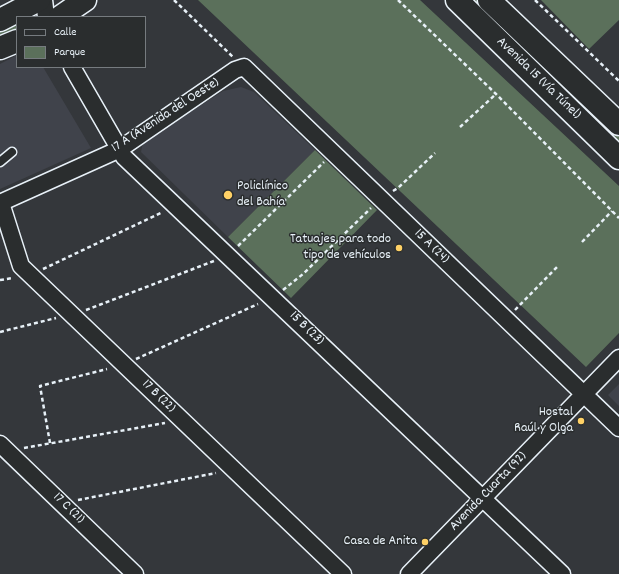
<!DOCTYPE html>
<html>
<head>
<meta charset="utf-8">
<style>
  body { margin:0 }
  #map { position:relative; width:619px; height:574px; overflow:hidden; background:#34373b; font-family:Dekko,sans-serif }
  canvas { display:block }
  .legend { position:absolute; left:16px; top:16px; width:130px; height:52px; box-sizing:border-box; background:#2a2d2e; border:1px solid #767b7f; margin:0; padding:5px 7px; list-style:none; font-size:12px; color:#e8f1f8 }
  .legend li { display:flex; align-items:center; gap:8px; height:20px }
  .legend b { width:20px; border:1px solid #767b7f }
</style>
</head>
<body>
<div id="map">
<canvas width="619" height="574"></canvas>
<ul class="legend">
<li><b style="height:5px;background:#2a2d2e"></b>Calle</li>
<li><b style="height:11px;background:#5b705b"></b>Parque</li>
</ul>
</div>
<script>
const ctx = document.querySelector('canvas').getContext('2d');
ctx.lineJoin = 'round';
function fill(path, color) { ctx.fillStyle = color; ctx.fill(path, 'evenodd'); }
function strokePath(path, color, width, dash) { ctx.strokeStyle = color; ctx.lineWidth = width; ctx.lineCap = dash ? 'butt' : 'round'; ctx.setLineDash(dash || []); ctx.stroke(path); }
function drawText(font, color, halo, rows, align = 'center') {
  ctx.font = font + ' Dekko,sans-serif'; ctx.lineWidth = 3; ctx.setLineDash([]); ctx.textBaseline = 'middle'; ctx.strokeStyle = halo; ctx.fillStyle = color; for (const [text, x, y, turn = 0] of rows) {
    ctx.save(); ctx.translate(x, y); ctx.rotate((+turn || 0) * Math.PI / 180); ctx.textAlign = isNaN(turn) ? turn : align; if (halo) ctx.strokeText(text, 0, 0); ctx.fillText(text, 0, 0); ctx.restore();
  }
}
fill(new Path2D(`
  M17,55V67H43L91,148L0,189V64Z
  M241,87L254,92L315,150L228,237L141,152L143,142L223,91Z
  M619,384V406L608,395Z`), '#40434b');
fill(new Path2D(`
  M198,0H420L619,186V333L586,367Z
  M464,0H478L619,137V141Z
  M541,0H619V20L589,49Z
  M17,23V29L0,38V31Z
  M315,150L377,210L291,298L228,237Z`), '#5b705b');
const service = new Path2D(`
  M0,162L12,152`);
const minor = new Path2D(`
  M44,0L46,17
  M72,67L124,157L562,574
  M0,203L120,149L235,70L244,67L619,428
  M1,203L21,266L343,574
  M0,444L135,574
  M409,574L619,358`);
const secondary = new Path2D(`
  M457,0L619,158
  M489,0L619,124
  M60,17L85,0
  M0,20L39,0
  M0,48L17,41`);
strokePath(service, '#e8f1f8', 11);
strokePath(minor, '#e8f1f8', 19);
strokePath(secondary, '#e8f1f8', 25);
strokePath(new Path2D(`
  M174,0L233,57
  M398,0L496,94L619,218
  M535,0L619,81
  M460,127L496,94
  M393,191L398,188L435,153
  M582,242L612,211
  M238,246L324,162
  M43,269L163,212
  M0,280L13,278
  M283,290L303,274L371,208
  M86,310L214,261
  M515,310L558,266
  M0,332L56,318
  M136,359L258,304
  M50,443L40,386L107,369
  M24,448L165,423
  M78,500L216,473`), '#e8f1f8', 2.5, [4, 3]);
strokePath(service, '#2a2d2e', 8);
strokePath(minor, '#2a2d2e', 16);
strokePath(secondary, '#2a2d2e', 22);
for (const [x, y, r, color] of [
  [228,195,5,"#ffd166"],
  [399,248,4,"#ffd166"],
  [581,421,4,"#ffd166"],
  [425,542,4,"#ffd166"]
]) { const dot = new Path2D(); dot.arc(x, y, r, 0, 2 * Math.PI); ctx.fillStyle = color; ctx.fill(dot); strokePath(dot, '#2a2d2e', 1.5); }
drawText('14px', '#e8f1f8', '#2a2d2e', [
  ["Avenida 15 (Vía Túnel)",538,79,44],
  ["17 A (Avenida del Oeste)",166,116,-33],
  ["15 A (24)",431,247,44],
  ["15 B (23)",306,329,44],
  ["17 B (22)",158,397,44],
  ["Avenida Cuarta (92)",489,492,-46],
  ["17 C (21)",68,509,44]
]);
drawText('14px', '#e8f1f8', '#2a2d2e', [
  ["Policlínico",237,187,"left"],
  ["del Bahía",237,203,"left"],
  ["Tatuajes para todo",391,240],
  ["tipo de vehículos",391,256],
  ["Hostal",573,413],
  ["Raúl y Olga",573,429],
  ["Casa de Anita",417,542]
], 'right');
</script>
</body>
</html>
